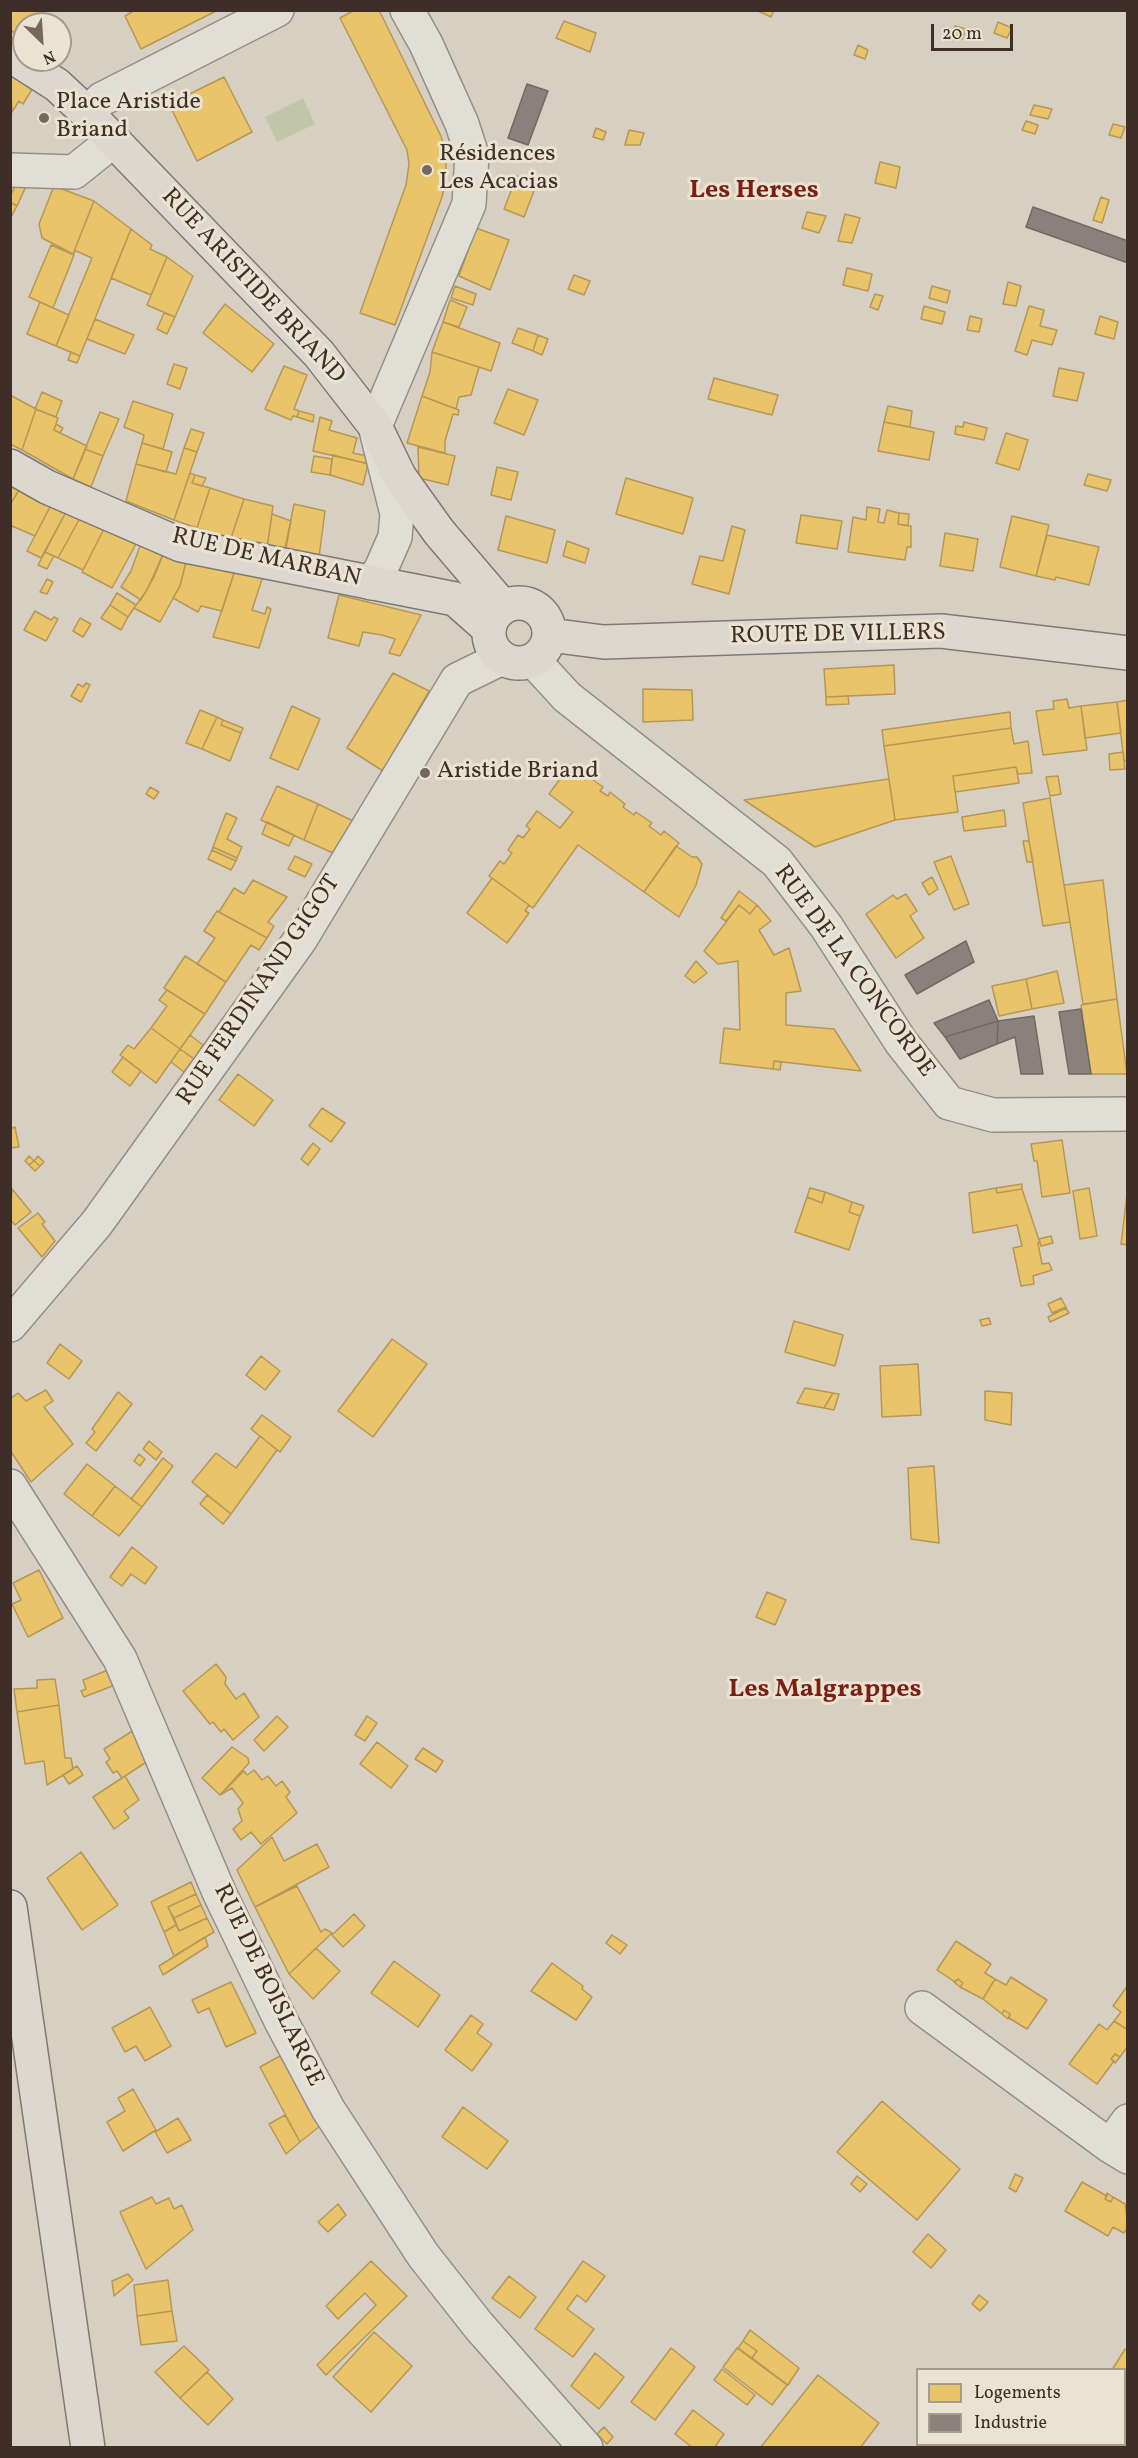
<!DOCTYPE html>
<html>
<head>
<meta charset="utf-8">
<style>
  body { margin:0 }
  #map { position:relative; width:1138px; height:2458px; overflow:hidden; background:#d7d0c2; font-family:Vollkorn,serif }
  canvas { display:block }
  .frame { position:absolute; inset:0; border:12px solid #3f2e28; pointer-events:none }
  .legend { position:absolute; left:916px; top:2368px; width:210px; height:78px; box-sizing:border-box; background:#ebe3d2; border:2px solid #a69b8e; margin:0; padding:8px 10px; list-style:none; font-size:18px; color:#3f2e28 }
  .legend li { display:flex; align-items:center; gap:12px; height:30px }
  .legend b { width:30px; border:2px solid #a69b8e }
  .north { position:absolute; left:12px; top:12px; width:60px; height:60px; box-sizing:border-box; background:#ebe3d2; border:2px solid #a69b8e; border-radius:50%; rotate:155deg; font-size:16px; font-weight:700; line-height:24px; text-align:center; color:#3f2e28 }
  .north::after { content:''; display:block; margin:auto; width:21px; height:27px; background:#74675e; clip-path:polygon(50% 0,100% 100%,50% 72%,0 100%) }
  .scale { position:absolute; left:931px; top:24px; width:82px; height:27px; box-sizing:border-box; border:3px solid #3f2e28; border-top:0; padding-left:8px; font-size:18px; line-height:21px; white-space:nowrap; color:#3f2e28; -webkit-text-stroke:4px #ebe3d2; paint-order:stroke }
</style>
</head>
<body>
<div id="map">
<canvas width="1138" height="2458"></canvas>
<div class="frame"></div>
<ul class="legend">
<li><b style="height:16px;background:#e9c46a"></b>Logements</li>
<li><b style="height:16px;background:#8a817c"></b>Industrie</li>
</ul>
<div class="north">N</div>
<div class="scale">20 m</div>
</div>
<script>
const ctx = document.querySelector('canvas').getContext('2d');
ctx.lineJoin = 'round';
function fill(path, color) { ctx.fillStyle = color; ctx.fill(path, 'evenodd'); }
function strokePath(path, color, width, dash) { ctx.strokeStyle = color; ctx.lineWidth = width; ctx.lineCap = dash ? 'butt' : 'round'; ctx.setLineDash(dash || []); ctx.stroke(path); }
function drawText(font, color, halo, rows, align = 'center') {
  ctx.font = font + ' Vollkorn,serif'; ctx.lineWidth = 6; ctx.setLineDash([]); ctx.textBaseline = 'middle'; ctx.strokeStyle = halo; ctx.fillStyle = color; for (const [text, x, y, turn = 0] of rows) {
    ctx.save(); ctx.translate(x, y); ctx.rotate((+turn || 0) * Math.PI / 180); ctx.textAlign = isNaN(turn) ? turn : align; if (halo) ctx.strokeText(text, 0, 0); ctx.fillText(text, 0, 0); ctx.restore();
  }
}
fill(new Path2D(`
  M303,98L315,124L277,142L265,117Z`), '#c1c6a8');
const homes = new Path2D(`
  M10,10H41L47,14L41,24H24V39L10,30Z
  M135,10H218L141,49L125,16Z
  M355,10H379L441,136L446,155V180L442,197L395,325L360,313L406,185L409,164L407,150L340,18Z
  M756,10H774L771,17Z
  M47,14L63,23L60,28V24H41Z
  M564,21L596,33L590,52L556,38Z
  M998,22L1012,28L1007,38L994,33Z
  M955,26L966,29L962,39L952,36Z
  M858,45L868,50L865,59L854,55Z
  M10,70L34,86L23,104L19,101L12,112Z
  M224,77L252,132L197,161L169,104Z
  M1034,105L1052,109L1048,119L1030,115Z
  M1026,121L1038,125L1035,134L1022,130Z
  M1113,124L1125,127L1121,138L1109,135Z
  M596,128L606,132L603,140L593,137Z
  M629,130L644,133L640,145H625Z
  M880,162L900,167L896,188L875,183Z
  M517,176L537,183L524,217L504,209Z
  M18,180L28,182L17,206L10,202V197Z
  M54,186L94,201L73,254L42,238L39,224Z
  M1101,197L1109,200L1102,223L1093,220Z
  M94,201L131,229L80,356L56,346L92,258L76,251L73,254Z
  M10,202L17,206L10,219Z
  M807,212L826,216L819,233L802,228Z
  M845,214L860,218L852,243L838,241Z
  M476,228L509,240L490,290L459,276Z
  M131,229L152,245L150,249L167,257L151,295L111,278Z
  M51,245L74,255L53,308L29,297Z
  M167,257L193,276L175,317L147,305Z
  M847,268L872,274L868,291L843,285Z
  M574,275L590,281L584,295L568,289Z
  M1008,282L1021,286L1016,306L1003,304Z
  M455,286L476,294L473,305L451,298Z
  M932,286L950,291L947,303L929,298Z
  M875,294L883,296L878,310L870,307Z
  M450,300L467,307L459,327L443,322Z
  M40,302L69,315L56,346L27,334Z
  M225,304L274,344L252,372L203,333Z
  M924,306L945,312L942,324L921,319Z
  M1029,306L1044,310L1040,326L1057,330L1052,345L1032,340L1027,355L1015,351Z
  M164,313L175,317L167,334L157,329Z
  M970,316L982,319L979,332L967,330Z
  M1100,316L1118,322L1114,339L1095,334Z
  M95,319L134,335L125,354L87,339Z
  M443,322L500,343L491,371L432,352Z
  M518,328L538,335L533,351L512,343Z
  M538,335L548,339L542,355L533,351Z
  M71,352L80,356L77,363L68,360Z
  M432,352L491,371L479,367L471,395L459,397L456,409L422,396L430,372Z
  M174,364L187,368L180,389L167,384Z
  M284,366L307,375L294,409L299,411L297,417L293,416L291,420L265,409Z
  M1059,368L1084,373L1077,401L1053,396Z
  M714,378L778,395L772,415L708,399Z
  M508,389L538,400L524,435L494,423Z
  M42,392L62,401L56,417L35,409Z
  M10,395L36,409L22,450L10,444Z
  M422,396L459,410L458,415L453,414L445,441V453L407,443Z
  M133,401L173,414L163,449L142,443L144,435L124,427Z
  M888,406L912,411L910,427L884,422Z
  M36,409L58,418L54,430L87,446L73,479L22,450Z
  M299,411L314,415L313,422L297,417Z
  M100,412L119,419L103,456L85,449Z
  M320,417L332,421L329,430L357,438L353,453L367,456L365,463L313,451Z
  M884,422L934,432L929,460L878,451Z
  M964,422L987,428L984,440L955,434L956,426L963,427Z
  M56,424L63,428L60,433L54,430Z
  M191,429L204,433L197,452L184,448Z
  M1006,433L1028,440L1019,470L996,463Z
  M142,443L172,452L166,472L136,464Z
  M418,447L455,456L448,485L419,478Z
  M184,448L197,452L174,520L126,501L136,464L176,474Z
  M85,449L103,456L91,487L73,479Z
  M333,455L368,464L363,485L330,475Z
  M314,456L332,459L330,475L311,472Z
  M497,467L518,472L511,500L491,495Z
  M190,473L195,475L192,483L210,488L197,528L174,520Z
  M1088,474L1111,480L1107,491L1084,485Z
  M195,475L206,478L202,486L192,483Z
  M626,478L693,498L683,534L616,514Z
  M10,486L19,490L10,505Z
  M210,488L244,499L231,538L197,528Z
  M19,490L51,505L35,536L12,526L10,534V505Z
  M244,499L273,506L267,548L231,538Z
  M294,504L325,511L319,557L285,549Z
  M51,505L66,512L41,558L27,551Z
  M867,507L880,509L878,522L884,523L887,510L899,513L898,524L911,526V547H907L905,560L848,552L853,517L866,520Z
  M66,512L80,518L58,558L45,552Z
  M899,513L909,514L908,526L898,524Z
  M272,514L291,521L285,553L267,548Z
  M801,515L842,521L837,549L796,543Z
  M506,516L555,530L547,563L498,550Z
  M1012,516L1049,525L1036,576L1000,567Z
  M80,518L104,529L83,570L58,558Z
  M732,526L745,530L729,594L692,584L700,556L723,561Z
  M104,529L136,544L112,588L82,572Z
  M945,533L978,539L973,571L940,566Z
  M1047,535L1099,547L1089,585L1056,577L1055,580L1036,576Z
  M567,541L589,549L585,563L563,556Z
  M140,546L164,552L154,577L141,600L121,587L131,571Z
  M45,552L54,556L47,569L38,565Z
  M164,552L187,558L180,586L160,622L134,608L147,590Z
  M187,558L235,570L222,611L201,606L198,612L173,598L180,586Z
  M235,570L263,576L252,610L265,614L267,607L271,609L259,648L213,637Z
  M47,579L53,582L47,594L40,592Z
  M117,593L136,605L128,617L110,605Z
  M339,595L421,615L400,656L389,653L395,639L382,635L363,632L359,646L328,638Z
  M110,605L128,617L121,630L101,618Z
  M35,611L51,620L54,617L58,619L46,641L24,630Z
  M80,618L91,624L83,637L73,631Z
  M894,665L895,694L826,697L824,669Z
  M393,673L429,691L383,771L347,748Z
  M86,683L90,685L81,702L71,696L78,684L83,687Z
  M643,689L692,690L693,720L643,722Z
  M848,696L849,704L826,705V697Z
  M1067,699L1069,708L1081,706L1087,750L1043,755L1036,711L1054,709L1053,701Z
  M1128,700V760L1124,761L1117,702Z
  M1117,702L1121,733L1085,738L1081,706Z
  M292,706L320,719L298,770L270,758Z
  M200,710L217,717L202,749L186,743Z
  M1010,712L1011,728L884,746L882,730Z
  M217,717L223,720L221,725L241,733L230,761L202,749Z
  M223,720L243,728L241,733L221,725Z
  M1011,728L1014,744L1028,741L1032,773L1018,774L1016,767L953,776L958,812L895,820L884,746Z
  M1123,752L1125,769L1110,770L1109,754Z
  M571,764L581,771L578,775L585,780L588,776L603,787L600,791L608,796L610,792L625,804L623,807L634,815L636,812L652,823L649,826L661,835L664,831L679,843L644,892L578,845L533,908L489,876L500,861L504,864L512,853L508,850L518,835L523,838L530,829L526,826L537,811L560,828L573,812L549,794Z
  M1016,767L1019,783L955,792L953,776Z
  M1058,776L1061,794L1050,796L1046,777Z
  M889,779L895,820L815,847L744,800Z
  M277,786L318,804L304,840L261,820Z
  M150,787L159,792L154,799L146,794Z
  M1050,798L1070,922L1043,926L1023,803Z
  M318,804L353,821L333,853L304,840Z
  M1004,810L1006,826L964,831L962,817Z
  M226,813L237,818L227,839L242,847L237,858L213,847Z
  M267,822L294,835L289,846L262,834Z
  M1023,841H1029L1033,862H1027Z
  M676,846L692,857H697L702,864L696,885L679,917L644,892Z
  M213,847L237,858L236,861L212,850Z
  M212,850L236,861L231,870L208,859Z
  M295,856L312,864L305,877L288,869Z
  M951,856L969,904L954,910L934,862Z
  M932,877L938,889L929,895L922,883Z
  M492,878L529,905L525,911L529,913L507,943L467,913Z
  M253,880L287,897L268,922L274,926L267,938L219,912L234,888L244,894Z
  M1103,880L1117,999L1083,1004L1064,885Z
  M739,891L757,905L750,914L739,905L726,921L721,918Z
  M906,894L917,911L910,916L924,938L896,958L866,914L893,895L897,899Z
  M739,905L750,914L757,905L771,921L759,930L774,955L789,948L801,991L786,993V1025L834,1029L861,1071L774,1061L773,1069L720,1063L724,1028L740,1030L738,961L718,964L704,951Z
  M217,911L267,938L259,950L251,945L226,982L197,964L215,938L204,931Z
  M185,956L226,982L205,1014L164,988Z
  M696,961L707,973L694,983L685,976Z
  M1057,971L1064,1003L1032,1009L1026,979Z
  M1026,979L1032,1009L999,1016L992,986Z
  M167,990L205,1014L180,1049L151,1028L167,1006L159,1000Z
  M1117,999L1127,1074H1091L1081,1005Z
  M151,1028L180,1049L156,1083L120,1055L128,1045L134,1049Z
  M190,1035L203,1045L194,1059L180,1049Z
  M180,1049L194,1059L184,1072L171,1062Z
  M123,1057L141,1071L130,1086L112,1072Z
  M774,1061L781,1062L780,1070L773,1069Z
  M238,1074L273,1100L254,1126L219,1100Z
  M322,1108L345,1123L331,1142L309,1126Z
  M15,1127L19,1147L10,1148V1129Z
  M1062,1140L1070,1193L1042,1197L1037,1161H1034L1031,1144Z
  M313,1143L320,1149L308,1165L301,1159Z
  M29,1156L34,1161L29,1165L25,1161Z
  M38,1156L44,1162L40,1166L34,1161Z
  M34,1161L40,1166L35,1171L29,1165Z
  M1022,1184V1189L997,1193L996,1188Z
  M1128,1186V1245L1121,1244Z
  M810,1188L825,1192L822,1203L807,1197Z
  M996,1188L997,1193L1022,1189L1040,1243H1038L1042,1264L1049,1263L1052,1270L1033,1276L1034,1284L1021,1286L1013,1248L1022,1246L1017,1225L973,1233L969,1193Z
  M1089,1188L1097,1236L1080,1239L1073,1191Z
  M12,1189L31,1212L15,1225L10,1219Z
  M825,1192L852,1202L849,1212L860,1216L849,1250L795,1232L807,1197L822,1203Z
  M852,1202L864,1206L860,1216L849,1212Z
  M38,1213L45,1222L42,1224L55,1241L42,1257L18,1228Z
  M1051,1236L1053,1243L1041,1246L1039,1239Z
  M1061,1298L1066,1307L1052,1313L1048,1304Z
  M1066,1308L1069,1313L1050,1322L1048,1317Z
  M989,1318L991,1324L982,1326L980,1320Z
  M794,1321L843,1335L835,1366L785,1352Z
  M392,1339L427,1364L373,1437L338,1411Z
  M60,1344L82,1361L69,1379L47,1363Z
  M261,1356L280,1371L265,1390L246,1375Z
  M918,1364L921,1415L882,1417L880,1366Z
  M805,1388L833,1393L824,1408L797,1403Z
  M46,1390L53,1401L44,1407L73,1444L31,1482L10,1450V1399L18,1393L26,1401Z
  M985,1391L1012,1393L1011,1425L985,1420Z
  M118,1392L132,1404L96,1451L86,1443L95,1432L92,1429Z
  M833,1393L839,1394L834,1410L824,1408Z
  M262,1415L291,1437L280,1452L251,1429Z
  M260,1436L277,1450L231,1514L192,1482L216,1453L236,1468Z
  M149,1441L162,1452L156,1460L143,1449Z
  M139,1454L145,1459L140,1466L134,1461Z
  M163,1458L173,1466L142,1507L131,1499Z
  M87,1464L115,1486L92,1516L64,1494Z
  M934,1466L939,1543L911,1539L908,1468Z
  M115,1486L142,1507L119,1536L92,1516Z
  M207,1495L231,1514L223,1524L200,1504Z
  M132,1547L157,1567L145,1584L131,1574L122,1586L110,1577Z
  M39,1570L63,1618L28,1637L12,1604L21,1600L13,1583Z
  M767,1592L786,1600L775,1625L756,1617Z
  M216,1664L226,1677L225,1684L236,1699L244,1693L259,1717L233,1740L224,1729L221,1732L213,1722L210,1724L183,1691Z
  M108,1670L115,1685L84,1697L81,1691L86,1689L83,1680Z
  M55,1679L59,1705L17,1712L14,1689L37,1688V1680Z
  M59,1705L65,1758H71L73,1769L47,1785L44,1761L25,1764L17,1712Z
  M277,1716L288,1727L264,1751L254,1740Z
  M367,1716L377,1723L365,1741L355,1735Z
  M134,1730L148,1761L122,1778L117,1771L113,1773L106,1762L110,1759L104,1749Z
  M377,1742L408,1766L391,1788L360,1764Z
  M232,1747L248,1758L249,1763L220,1795L202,1778Z
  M423,1748L443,1761L436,1772L415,1759Z
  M77,1766L83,1775L69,1784L63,1775Z
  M254,1770L262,1780L268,1776L276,1786L282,1781L290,1792L286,1797L297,1813L261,1844L251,1832L241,1840L233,1829L242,1821L238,1809L243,1803L232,1788L220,1795L244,1771L247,1775Z
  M125,1776L139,1800L124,1811L129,1818L114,1829L93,1797Z
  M272,1837L284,1861L317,1844L329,1867L255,1907L237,1870Z
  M81,1852L118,1905L82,1930L47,1878Z
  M191,1882L196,1894L168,1907L176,1925L164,1932L151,1902Z
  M297,1886L321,1932L325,1929L332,1933L289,1974L255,1907Z
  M196,1894L201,1905L174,1918L168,1907Z
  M201,1905L207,1918L179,1931L174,1918Z
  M354,1914L365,1926L343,1947L332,1935Z
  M207,1918L214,1932L174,1956L164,1932L176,1925L179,1931Z
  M612,1935L627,1945L620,1954L606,1943Z
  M205,1937L208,1946L163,1975L159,1966Z
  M956,1941L991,1964L985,1973L995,1979L983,1999L960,1987L963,1983L958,1979L955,1982L937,1970Z
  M316,1948L340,1971L313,1999L289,1974Z
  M394,1961L440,1995L418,2027L371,1993Z
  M552,1963L583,1986L582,1989L592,1997L576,2020L531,1991Z
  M1011,1977L1047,2000L1027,2029L1009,2018L1010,2014L1004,2010L1002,2014L983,1999L995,1979L1006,1985Z
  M958,1979L963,1983L960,1987L954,1982Z
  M231,1982L256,2033L226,2047L209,2008L198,2013L192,2000Z
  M1128,1985V2030L1114,2021L1121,2012L1113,2006Z
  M150,2007L171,2046L145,2061L136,2046L125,2052L112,2028Z
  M1004,2010L1010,2014L1008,2019L1002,2014Z
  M471,2015L483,2024L477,2033L492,2044L472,2071L445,2050Z
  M1114,2021L1128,2030V2046L1120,2057L1115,2054L1111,2059L1114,2061L1097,2084L1069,2064L1099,2024L1107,2030Z
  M1115,2054L1120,2057L1115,2063L1111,2059Z
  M280,2056L320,2126L300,2142L260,2067Z
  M133,2089L156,2130L123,2151L107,2122L125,2111L118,2098Z
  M882,2101L960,2169L917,2220L837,2152Z
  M463,2107L508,2141L487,2169L442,2137Z
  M285,2115L300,2142L286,2154L269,2124Z
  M178,2118L191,2140L167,2153L155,2132Z
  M1015,2174L1023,2178L1016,2192L1009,2188Z
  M857,2176L867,2184L860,2192L851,2184Z
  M1082,2182L1107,2196L1105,2199L1111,2202L1113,2197L1125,2204L1128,2226L1124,2233L1113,2227L1108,2236L1065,2211Z
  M1107,2193L1113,2197L1111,2202L1105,2199Z
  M152,2197L156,2204L169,2198L174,2209L182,2205L193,2230L146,2269L120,2212Z
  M338,2204L346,2215L328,2232L318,2222Z
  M928,2234L946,2250L931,2268L913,2252Z
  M371,2261L407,2296L326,2375L317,2365L376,2305L365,2293L338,2319L326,2306Z
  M583,2261L605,2276L586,2302L577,2295L567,2309L594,2329L573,2357L535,2329Z
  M128,2274L133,2280L114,2296L112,2281Z
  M509,2276L536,2297L520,2318L492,2298Z
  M168,2280L172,2311L137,2316L134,2285Z
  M979,2295L988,2302L980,2311L972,2304Z
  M172,2311L177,2341L141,2345L137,2316Z
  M750,2330L799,2368L788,2385L752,2358L757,2351L743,2341Z
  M374,2332L412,2366L371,2412L333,2377Z
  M743,2341L757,2351L752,2358L738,2348Z
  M184,2346L209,2370L180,2398L155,2372Z
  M671,2348L695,2367L655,2420L631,2402Z
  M737,2348L787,2385L772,2405L723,2367Z
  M1125,2349L1128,2351V2399L1124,2397V2370H1112Z
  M595,2353L624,2377L599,2409L571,2386Z
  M722,2369L755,2395L747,2405L714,2380Z
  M207,2372L233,2399L208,2425L180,2398Z
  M818,2375L879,2423L860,2448H760Z
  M693,2410L724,2434L714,2448H693L675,2434Z
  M604,2427L613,2437L607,2444L597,2434Z
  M1089,2444H1123V2448H1088Z`);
fill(homes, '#e9c46a');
strokePath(homes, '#b69756', 1.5);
const industry = new Path2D(`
  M527,84L548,91L528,145L508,138Z
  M1033,207L1128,241V263L1026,227Z
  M966,941L974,962L917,994L905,975Z
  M989,1000L998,1021L945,1037L934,1023Z
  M1081,1009L1091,1074H1069L1059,1012Z
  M1034,1016L1043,1074H1021L1015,1037L997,1044L998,1021Z
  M998,1021L997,1044L960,1059L945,1037Z`);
fill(industry, '#8a817c');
strokePath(industry, '#746863', 1.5);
const minor = new Path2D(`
  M87,113L102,99L277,10
  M10,170L74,172L114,140
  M371,583L381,569L395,537L397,514L375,426L469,204L472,155L462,124L426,44L407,10
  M533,660L567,697L777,862L826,926L901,1042L949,1103L993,1115L1128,1114
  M10,1325L97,1223L300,940L457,680L502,658
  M10,1486L120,1659L219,1892L281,2021L328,2109L423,2255L478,2325L586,2448
  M922,2008L1110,2146
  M1128,2121L1110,2146L1128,2157`);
const major = new Path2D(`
  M10,55L57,85L87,113L319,354L375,426L399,476L439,532L503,607
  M10,466L47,487L181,545L455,599L489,629
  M489 633a30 30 0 1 1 60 0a30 30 0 1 1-60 0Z
  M549,635L604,642L941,631L1128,653
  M10,1907L88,2448`);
strokePath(minor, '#948f86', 36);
strokePath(major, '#807971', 36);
strokePath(minor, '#e1ded6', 33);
strokePath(major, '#dcd8d0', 33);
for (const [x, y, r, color] of [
  [44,118,6,"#74675e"],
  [427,170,6,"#74675e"],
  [425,773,6,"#74675e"]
]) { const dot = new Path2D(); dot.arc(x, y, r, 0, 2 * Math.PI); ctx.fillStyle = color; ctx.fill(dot); strokePath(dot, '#ebe3d2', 2); }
drawText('24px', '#3f2e28', '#ebe3d2', [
  ["Place Aristide",56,104],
  ["Briand",56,132],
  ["Résidences",439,156],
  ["Les Acacias",439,184],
  ["Aristide Briand",437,773]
], 'left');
drawText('24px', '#3f2e28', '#ebe3d2', [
  ["RUE ARISTIDE BRIAND",252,287,47],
  ["RUE DE MARBAN",266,559,13],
  ["ROUTE DE VILLERS",838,636,-1],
  ["RUE DE LA CONCORDE",853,972,54],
  ["RUE FERDINAND GIGOT",260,991,-56],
  ["RUE DE BOISLARGE",267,1986,64]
]);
drawText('bold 26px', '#7a1f14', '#ebe3d2', [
  ["Les Herses",754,192],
  ["Les Malgrappes",825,1691]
]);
</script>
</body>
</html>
